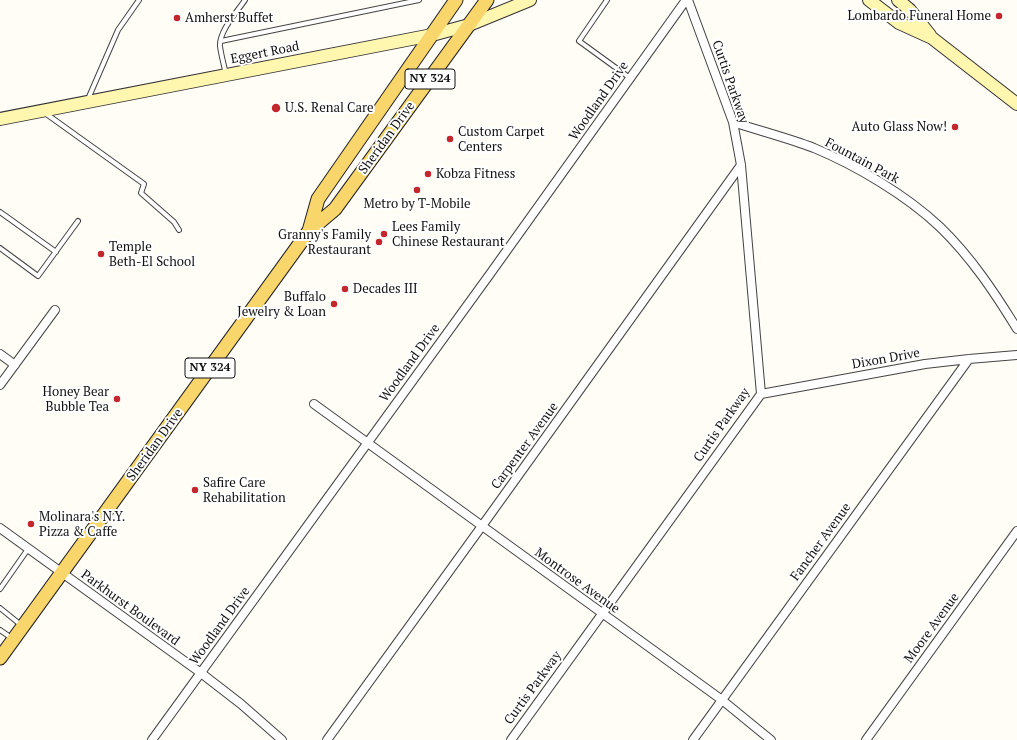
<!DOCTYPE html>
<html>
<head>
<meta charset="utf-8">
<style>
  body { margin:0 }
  canvas { display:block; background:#fffdf5 }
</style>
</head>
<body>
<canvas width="1017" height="740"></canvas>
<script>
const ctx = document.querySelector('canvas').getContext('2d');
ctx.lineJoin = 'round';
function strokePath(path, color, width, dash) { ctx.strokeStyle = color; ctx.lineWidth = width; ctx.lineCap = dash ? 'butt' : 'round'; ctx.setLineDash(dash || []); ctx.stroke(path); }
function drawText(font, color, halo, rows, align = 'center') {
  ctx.font = font + ' "PT Serif",serif'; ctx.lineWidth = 4; ctx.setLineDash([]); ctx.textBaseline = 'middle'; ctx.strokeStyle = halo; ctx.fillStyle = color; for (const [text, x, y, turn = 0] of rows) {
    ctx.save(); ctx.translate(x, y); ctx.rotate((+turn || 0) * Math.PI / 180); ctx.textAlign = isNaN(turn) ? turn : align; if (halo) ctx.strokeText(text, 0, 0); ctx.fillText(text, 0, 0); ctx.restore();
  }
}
const lane = new Path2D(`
  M607,0L579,41L630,78
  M221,41L419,0
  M226,74C224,65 221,55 220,46C219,31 237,12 245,0
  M88,99L118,30L139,0
  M45,113L144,184L141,193L174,222L179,230
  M0,212L56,252
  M0,248L38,276L78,221
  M0,589L28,549
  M0,608L21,625
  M0,630L13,639`);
const street = new Path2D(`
  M733,122C760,131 788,138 814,148C857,166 906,195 940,227C971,257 995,293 1017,329
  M0,354L15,365
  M0,385L55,310
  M761,394L925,364L969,359L1017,355
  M314,404L722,700L771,740
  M0,528L201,673L241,704L282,740
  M152,740L490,274L686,0
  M327,740L487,519L741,165
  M511,740L761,394L741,165L733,122L688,0
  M693,740L969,359
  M866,740L1017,531`);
const secondary = new Path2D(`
  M869,0L899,23L932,38L1017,104
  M898,0L910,10L930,35
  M0,119L432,35L469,25L530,0`);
const primary = new Path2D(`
  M309,231L318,199L456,0
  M0,658L309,231L335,209L487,0`);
strokePath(lane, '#444', 6);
strokePath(street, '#444', 10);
strokePath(secondary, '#333', 14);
strokePath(primary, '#222', 15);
strokePath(lane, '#fff', 4);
strokePath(street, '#fff', 8);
strokePath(secondary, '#fff6b0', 12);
strokePath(primary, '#f9d66b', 13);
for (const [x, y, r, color] of [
  [999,16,4,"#c4262e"],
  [177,18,4,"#c4262e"],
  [276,108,5,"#c4262e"],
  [955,127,4,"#c4262e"],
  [450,139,4,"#c4262e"],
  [428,174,4,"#c4262e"],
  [417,190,4,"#c4262e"],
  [384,234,4,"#c4262e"],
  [379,242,4,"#c4262e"],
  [101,254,4,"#c4262e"],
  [345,289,4,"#c4262e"],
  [334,304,4,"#c4262e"],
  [117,399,4,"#c4262e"],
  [195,490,4,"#c4262e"],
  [31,524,4,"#c4262e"]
]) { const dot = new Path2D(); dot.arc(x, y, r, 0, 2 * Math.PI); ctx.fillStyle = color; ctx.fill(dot); strokePath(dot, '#fff', 1.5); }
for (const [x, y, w] of [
  [430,79,50],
  [210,368,50]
]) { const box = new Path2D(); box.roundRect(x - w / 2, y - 10, w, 20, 3); ctx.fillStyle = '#fff'; ctx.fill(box); strokePath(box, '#111', 1); }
drawText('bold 12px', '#111', null, [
  ["NY 324",430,79],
  ["NY 324",210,368]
]);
drawText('13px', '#111', '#fff', [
  ["Lombardo Funeral Home",991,16,"right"],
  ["Amherst Buffet",185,18],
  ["U.S. Renal Care",285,108],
  ["Auto Glass Now!",947,127,"right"],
  ["Custom Carpet",458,132],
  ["Centers",458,147],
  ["Kobza Fitness",436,174],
  ["Metro by T-Mobile",417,204,"center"],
  ["Lees Family",392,227],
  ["Chinese Restaurant",392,242],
  ["Granny's Family",371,235,"right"],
  ["Restaurant",371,250,"right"],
  ["Temple",109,247],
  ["Beth-El School",109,262],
  ["Decades III",353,289],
  ["Buffalo",326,297,"right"],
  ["Jewelry & Loan",326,312,"right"],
  ["Honey Bear",109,392,"right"],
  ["Bubble Tea",109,407,"right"],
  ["Safire Care",203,483],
  ["Rehabilitation",203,498],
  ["Molinara's N.Y.",39,517],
  ["Pizza & Caffe",39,532]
], 'left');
drawText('13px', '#111', '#fff', [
  ["Eggert Road",265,53,-11],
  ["Curtis Parkway",730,82,71],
  ["Woodland Drive",599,101,-55],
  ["Sheridan Drive",387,138,-54],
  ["Fountain Park",862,161,28],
  ["Dixon Drive",886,359,-10],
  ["Woodland Drive",410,363,-54],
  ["Curtis Parkway",722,425,-55],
  ["Sheridan Drive",155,445,-54],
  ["Carpenter Avenue",525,446,-54],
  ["Fancher Avenue",821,542,-54],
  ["Montrose Avenue",577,581,36],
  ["Parkhurst Boulevard",130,608,36],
  ["Woodland Drive",220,626,-54],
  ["Moore Avenue",932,628,-54],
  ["Curtis Parkway",533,688,-54]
]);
</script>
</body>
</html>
